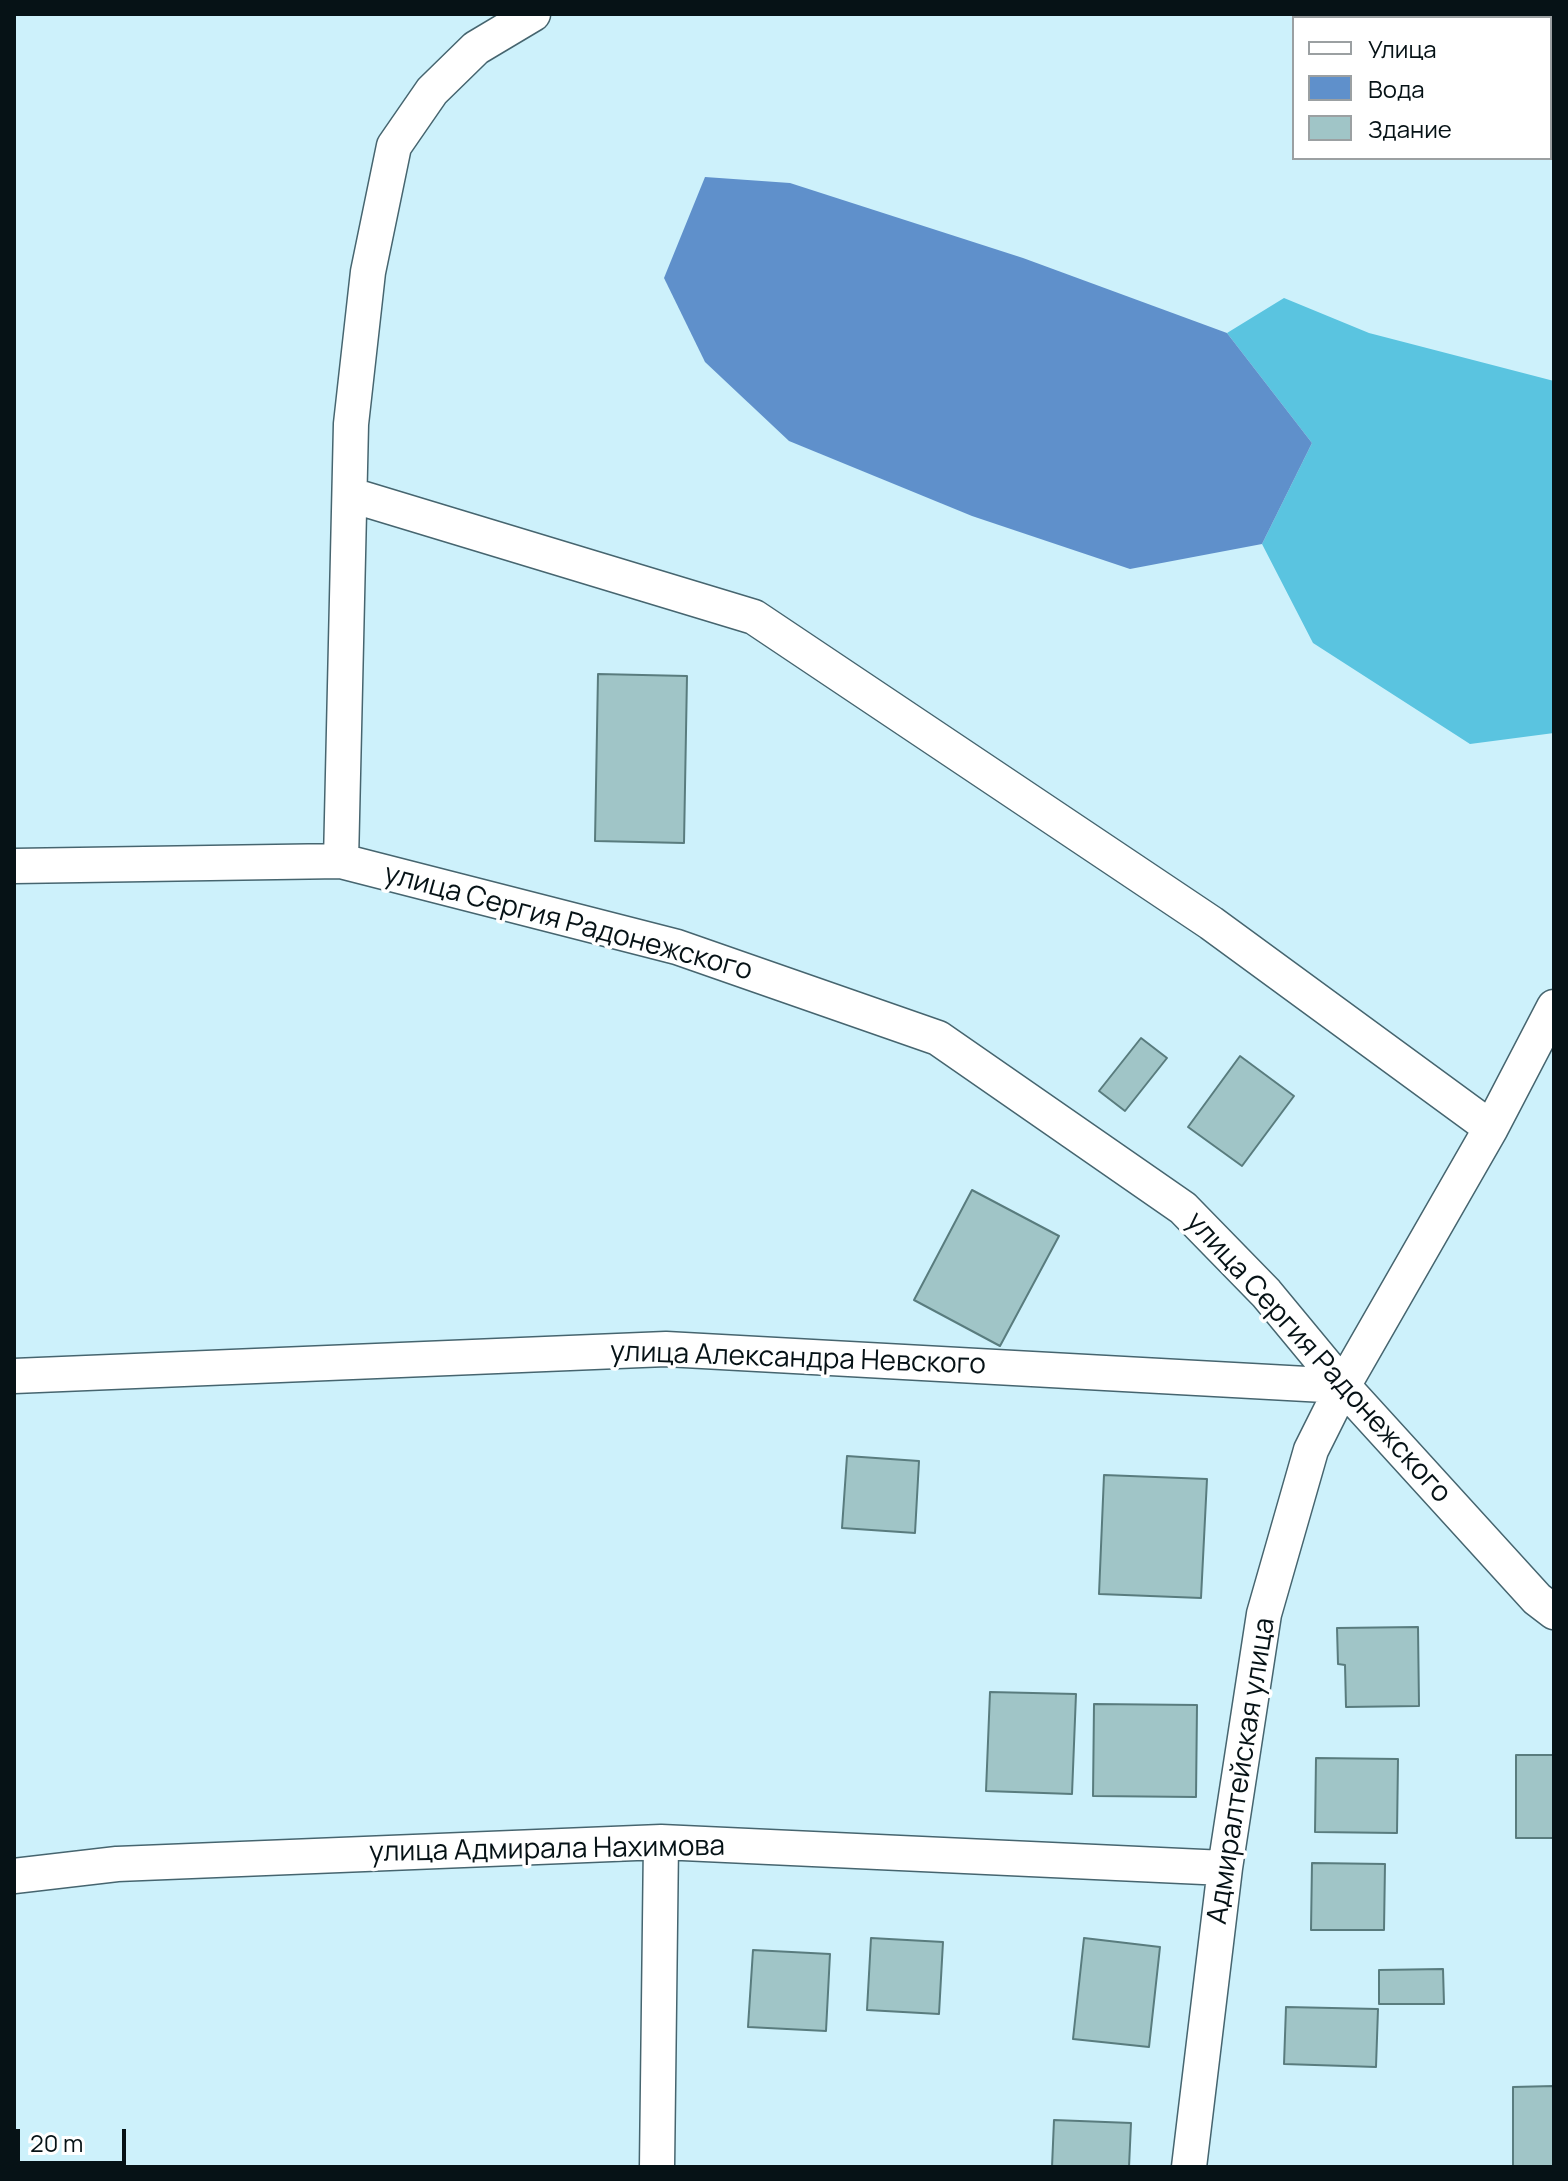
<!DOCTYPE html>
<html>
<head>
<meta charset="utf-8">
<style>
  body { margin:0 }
  #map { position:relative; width:1568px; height:2181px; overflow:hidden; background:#cdf1fb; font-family:Manrope,sans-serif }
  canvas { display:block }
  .frame { position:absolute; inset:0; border:16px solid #061216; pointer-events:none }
  .legend { position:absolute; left:1292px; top:16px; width:260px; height:144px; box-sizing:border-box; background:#fff; border:2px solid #9ba0a2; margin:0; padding:10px 14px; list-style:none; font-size:24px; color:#061216 }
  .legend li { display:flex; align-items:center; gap:16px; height:40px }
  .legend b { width:40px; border:2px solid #9ba0a2 }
  .scale { position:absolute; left:16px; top:2129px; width:110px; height:36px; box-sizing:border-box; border:4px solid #061216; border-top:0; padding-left:10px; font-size:24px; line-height:28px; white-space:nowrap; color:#061216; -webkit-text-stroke:6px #fff; paint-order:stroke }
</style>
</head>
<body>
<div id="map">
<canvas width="1568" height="2181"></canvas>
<div class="frame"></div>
<ul class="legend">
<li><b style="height:10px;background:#fff"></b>Улица</li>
<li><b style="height:22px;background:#5f90cb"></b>Вода</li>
<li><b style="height:22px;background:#a0c5c7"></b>Здание</li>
</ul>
<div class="scale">20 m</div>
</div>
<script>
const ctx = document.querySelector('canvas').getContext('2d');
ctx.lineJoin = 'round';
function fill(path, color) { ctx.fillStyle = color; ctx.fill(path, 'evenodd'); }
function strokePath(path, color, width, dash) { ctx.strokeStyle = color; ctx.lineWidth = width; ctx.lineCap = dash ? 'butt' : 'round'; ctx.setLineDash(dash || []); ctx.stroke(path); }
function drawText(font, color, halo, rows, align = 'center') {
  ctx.font = font + ' Manrope,sans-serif'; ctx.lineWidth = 7; ctx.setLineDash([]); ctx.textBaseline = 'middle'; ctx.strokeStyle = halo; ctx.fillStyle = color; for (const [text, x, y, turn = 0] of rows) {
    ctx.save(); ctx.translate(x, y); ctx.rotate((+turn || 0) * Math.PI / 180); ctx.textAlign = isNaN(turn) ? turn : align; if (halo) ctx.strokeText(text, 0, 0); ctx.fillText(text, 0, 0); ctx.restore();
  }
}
fill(new Path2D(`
  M1284,298L1369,333L1554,381V733L1470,744L1313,643L1262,544L1312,443L1227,333Z`), '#5ac4e0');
fill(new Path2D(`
  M705,177L790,183L1023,258L1227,333L1312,443L1262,544L1130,569L972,516L789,441L705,362L664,278Z`), '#5f90cb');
const building = new Path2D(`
  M598,674L687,676L684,843L595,841Z
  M1141,1038L1167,1058L1125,1111L1099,1091Z
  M1240,1056L1294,1096L1242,1166L1188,1127Z
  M972,1190L1059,1236L1000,1346L914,1300Z
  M847,1456L919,1461L915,1533L842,1528Z
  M1104,1475L1207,1479L1201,1598L1099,1594Z
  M1418,1627L1419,1706L1346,1707L1345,1665L1338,1664L1337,1628Z
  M990,1692L1076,1694L1072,1794L986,1791Z
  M1094,1704L1197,1705L1196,1797L1093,1796Z
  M1516,1755H1554V1838H1516Z
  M1316,1758L1398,1759L1397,1833L1315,1832Z
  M1312,1863L1385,1864L1384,1930H1311Z
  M871,1938L943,1942L939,2014L867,2010Z
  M1084,1938L1160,1947L1149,2047L1073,2039Z
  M753,1950L830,1954L826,2031L748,2027Z
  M1443,1969L1444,2004H1379V1970Z
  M1286,2007L1378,2009L1376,2067L1284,2064Z
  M1554,2086V2167H1513V2087Z
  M1054,2120L1131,2123L1129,2167H1052Z`);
fill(building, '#a0c5c7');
strokePath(building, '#597c7e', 2);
const street = new Path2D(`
  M351,495L754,617L1211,923L1491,1128
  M341,861L351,424L368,272L394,146L432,91L476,48L533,14
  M14,866L341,861L677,947L938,1038L1183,1208L1266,1293L1343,1386L1537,1599L1554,1612
  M14,1376L666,1349L1343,1386
  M14,1876L117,1864L661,1842L1225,1868
  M657,2167L661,1842
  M1189,2167L1225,1868L1264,1614L1311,1450L1343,1386L1491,1128L1554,1007`);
strokePath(street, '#46656f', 37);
strokePath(street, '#fff', 34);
drawText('28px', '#061216', '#fff', [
  ["улица Сергия Радонежского",568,923,15],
  ["улица Сергия Радонежского",1318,1358,48],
  ["улица Александра Невского",798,1359,2],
  ["Адмиралтейская улица",1242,1771,-81],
  ["улица Адмирала Нахимова",547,1850,-1]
]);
</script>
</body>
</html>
